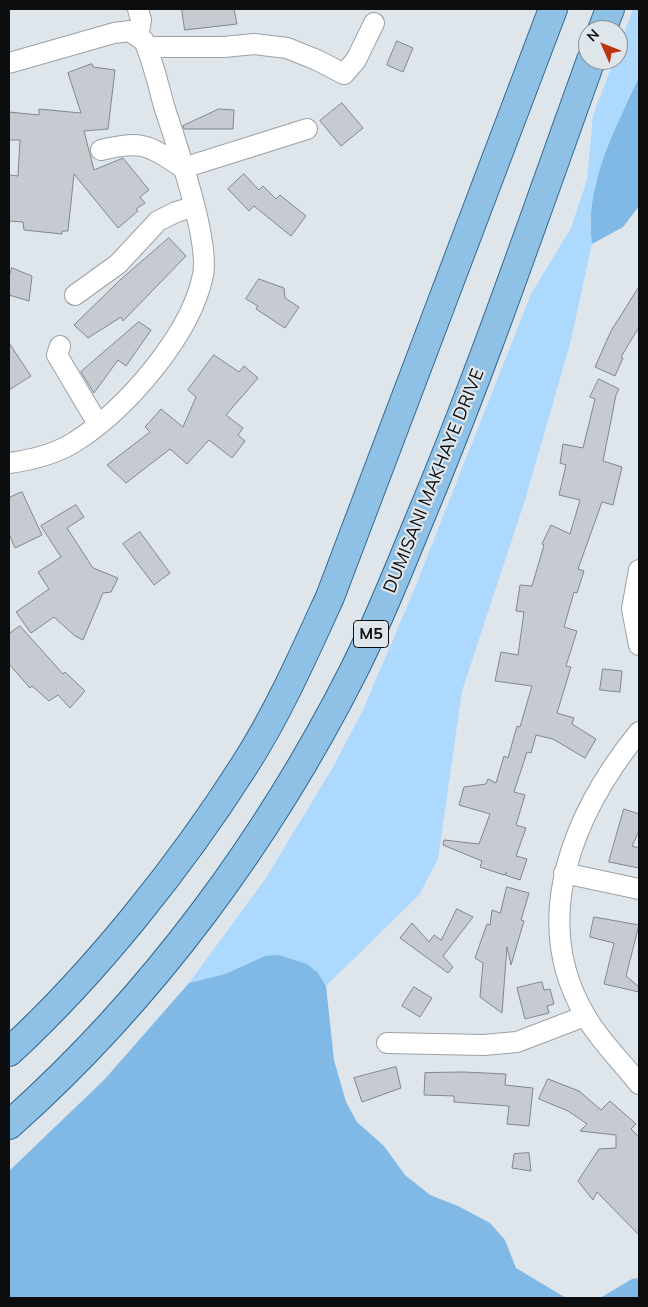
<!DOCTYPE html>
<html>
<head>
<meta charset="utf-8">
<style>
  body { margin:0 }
  #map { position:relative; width:648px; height:1307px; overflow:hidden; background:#dfe6eb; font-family:Mulish,sans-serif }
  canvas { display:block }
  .frame { position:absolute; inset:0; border:10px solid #0b0d0f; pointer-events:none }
  .north { position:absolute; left:578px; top:20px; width:50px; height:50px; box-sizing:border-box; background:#dfe6eb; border:1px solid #8a8f93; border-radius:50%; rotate:314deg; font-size:14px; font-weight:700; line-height:20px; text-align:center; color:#0b0d0f }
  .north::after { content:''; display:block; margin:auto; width:18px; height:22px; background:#bd3312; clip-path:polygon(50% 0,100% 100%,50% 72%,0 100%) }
</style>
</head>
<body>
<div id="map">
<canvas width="648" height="1307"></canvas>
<div class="frame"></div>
<div class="north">N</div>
</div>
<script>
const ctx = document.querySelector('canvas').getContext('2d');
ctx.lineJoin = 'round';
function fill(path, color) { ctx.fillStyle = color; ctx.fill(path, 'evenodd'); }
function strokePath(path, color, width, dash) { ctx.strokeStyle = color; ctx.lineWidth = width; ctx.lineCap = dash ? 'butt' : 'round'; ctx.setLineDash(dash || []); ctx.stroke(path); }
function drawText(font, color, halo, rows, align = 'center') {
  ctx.font = font + ' Mulish,sans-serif'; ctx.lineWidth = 4.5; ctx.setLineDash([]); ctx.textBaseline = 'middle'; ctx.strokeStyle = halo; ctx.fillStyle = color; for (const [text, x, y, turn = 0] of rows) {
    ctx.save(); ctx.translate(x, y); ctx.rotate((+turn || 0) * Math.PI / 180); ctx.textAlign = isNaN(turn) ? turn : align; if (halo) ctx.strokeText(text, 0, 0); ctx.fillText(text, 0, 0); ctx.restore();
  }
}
fill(new Path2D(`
  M633,9H639V77L595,184L590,222L592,244L570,344L525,500L462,691L438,859L419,895L326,986L318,973L265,956L225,974L189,983L266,878L333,767L363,710L414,590L531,294L571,228L587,180L593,115L614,60H618V49Z`), '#add9ff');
fill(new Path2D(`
  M639,77V206L623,227L592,244C584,185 615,130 639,77Z
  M279,955L307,964L318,973L326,986L334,1060L346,1102L357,1122L384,1146L405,1175L430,1195L458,1206L490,1223L505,1240L516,1268L566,1298H9V1171L104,1080L189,983L225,974L265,956Z
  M639,1278V1298H600L632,1279Z`), '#81b9e6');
const building = new Path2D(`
  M182,9H234L237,24L185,30Z
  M397,41L413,48L403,72L387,65Z
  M92,64L93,67L115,70L108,129L84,131L94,170L123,158L149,190L140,197L145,203L136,209L138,211L118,228L74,174L68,231H62V234L24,230L23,222L9,221V175L18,176L20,140H9V112L39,115V109L81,113L68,73Z
  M342,103L363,128L341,146L320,121Z
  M219,109L234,110L233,129H184L183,126Z
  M244,174L259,190L263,186L276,199L280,195L306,216L291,236L254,206L249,211L228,189Z
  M169,238L186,256L123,321L121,317L88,338L74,325L119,281Z
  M12,268L32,276L29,301L9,295V277Z
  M259,279L284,288L285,298L299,307L285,328L256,309L258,306L246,299Z
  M639,287V327L621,357L623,358L615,376L595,367L611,331Z
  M139,322L151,330L126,366L118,360L94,393L81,372Z
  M9,343L31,376L9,390Z
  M214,355L239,372L244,366L258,378L226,415L243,428L238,435L245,441L232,458L209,440L187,464L170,449L126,483L107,465L150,432L145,427L161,409L183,427L196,397L188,390Z
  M599,379L619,389L616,395L603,461L622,467L613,505L602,502L578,569L584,571L577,593L574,592L564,627L577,631L566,666L571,667L557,713L574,718L572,724L596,739L585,758L553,739L536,735L531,753L527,752L514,792L525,795L516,825L526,828L516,856L527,859L520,880L505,875L507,872L504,875L480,867L482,861L443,845L444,840L479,844L490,814L459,805L464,787L486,784L488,779L496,783L504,756L508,758L517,726L520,727L532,686L495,681L501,652L518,655L524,612L516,611L520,585L532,586L544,545L542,544L551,525L570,534L580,500L559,495L566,465L560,463L563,444L583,448L595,399L590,397Z
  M22,492L42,535L15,548L9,534V498Z
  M76,505L84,517L67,528L93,568L118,578L111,592L103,593L83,640L75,636L54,617L31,633L16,612L49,589L38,572L61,557L41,526Z
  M140,532L170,573L154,585L123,544Z
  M20,626L63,674L65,672L85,691L70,708L58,695L49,701L32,686L30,688L9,664V634Z
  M603,669L622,671L620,692L600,690Z
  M624,809L639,814V831L632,846L639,848V868L609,862Z
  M507,887L529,893L521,920L524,921L511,965L507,947L502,1013L480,997L483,963L475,958L487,924L490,925L492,910L500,913Z
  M457,909L473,917L443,956L453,967L448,973L400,938L412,923L429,942L434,935L441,940Z
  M594,917L639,925L626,976L639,987V992L604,984L614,943L590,937Z
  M542,982L544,990L550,989L554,1004L547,1006L549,1013L525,1019L517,988Z
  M414,987L432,998L420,1017L402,1006Z
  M396,1067L401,1088L362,1102L354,1078Z
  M464,1072L506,1074L505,1085L533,1088L529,1126L507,1124L509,1106L454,1102V1096L424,1095L425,1073Z
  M548,1079L579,1091L601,1110L610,1101L636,1124L631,1129L639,1137V1235L597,1192L593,1200L578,1181L599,1149L616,1148V1135L580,1131L587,1124L568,1111L539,1099Z
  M529,1153L531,1171L512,1168L514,1154Z`);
fill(building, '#c5cbd1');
strokePath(building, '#80868b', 1);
const minor = new Path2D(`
  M138,9L141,20L138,37
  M147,47H224L254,44L287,48L317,60L344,74L356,60L374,23
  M9,63L114,33L130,31L144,41C153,61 158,84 164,106C176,143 210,240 203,275C191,335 125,411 73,443C53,455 32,460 9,463
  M101,150C143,140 148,145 183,168L307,129
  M75,295L118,264L158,221L176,212L193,207
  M60,346L57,355L98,424
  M639,570L632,609L639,645
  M639,732C575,811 528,918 585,1015C598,1039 622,1062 639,1084
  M564,873L639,889
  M387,1043L484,1045L517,1042L585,1016`);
const primary = new Path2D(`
  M602,30L610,9
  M9,1052C95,973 181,865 244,766C278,713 304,654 330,597L553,9
  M9,1125C152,998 268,840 354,670C378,622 398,572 418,523C482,371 535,215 591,60`);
strokePath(minor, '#9ba1a6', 22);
strokePath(primary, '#316790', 30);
strokePath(minor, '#fff', 20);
strokePath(primary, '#8fc1e6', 28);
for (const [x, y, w] of [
  [371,634,35]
]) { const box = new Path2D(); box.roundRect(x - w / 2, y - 13.5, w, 27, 4); ctx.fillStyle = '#dfe6eb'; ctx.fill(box); strokePath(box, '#0b0d0f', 1); }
drawText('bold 16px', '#0b0d0f', null, [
  ["M5",371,634]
]);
drawText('18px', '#0b0d0f', '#dfe6eb', [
  ["DUMISANI MAKHAYE DRIVE",434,481,-68]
]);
</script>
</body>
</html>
